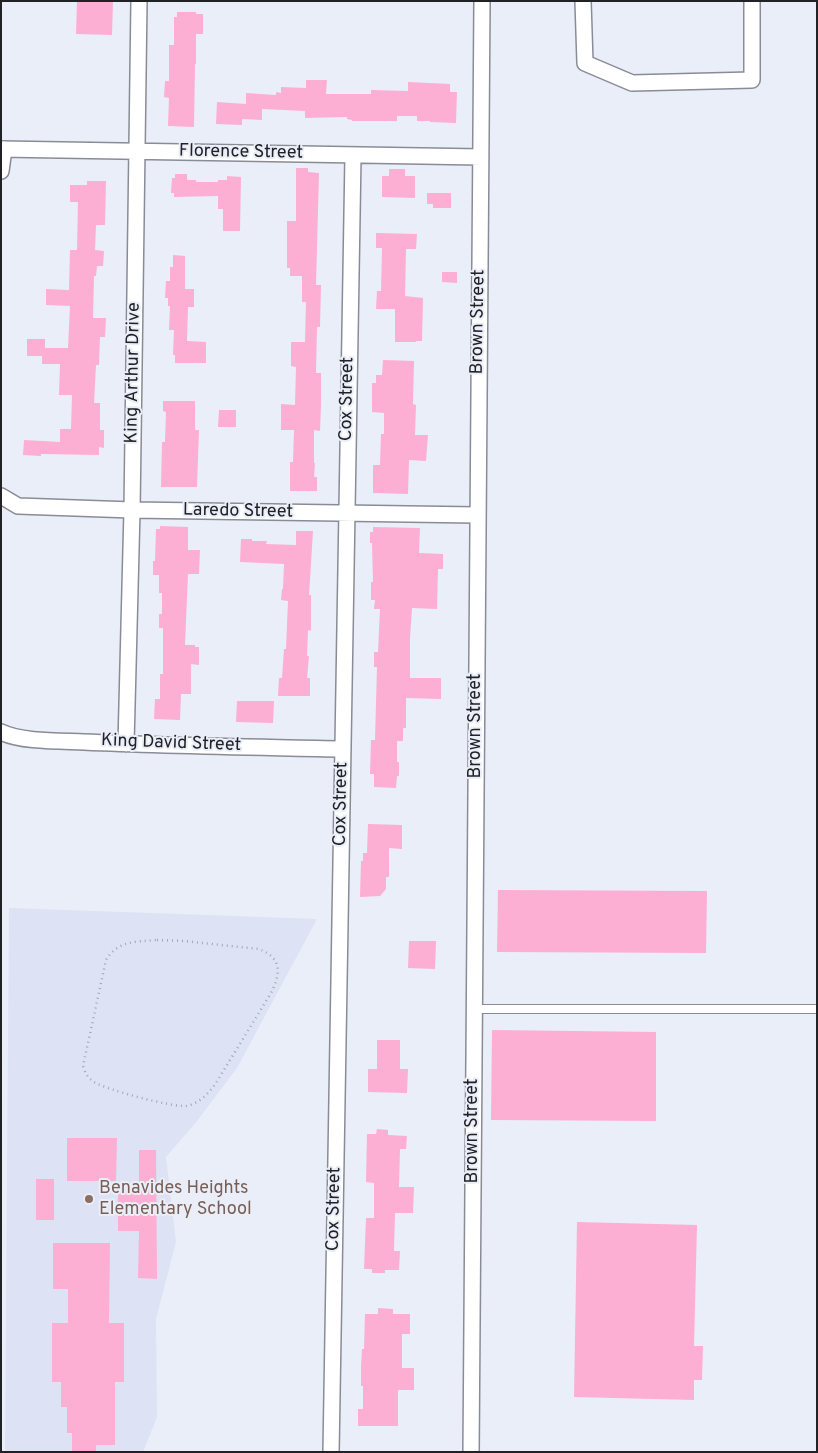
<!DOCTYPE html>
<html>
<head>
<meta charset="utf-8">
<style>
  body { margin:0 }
  #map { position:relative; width:818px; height:1453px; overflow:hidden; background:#eaeef9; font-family:Overpass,sans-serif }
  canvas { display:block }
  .frame { position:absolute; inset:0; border:2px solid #212226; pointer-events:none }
</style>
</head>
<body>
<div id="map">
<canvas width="818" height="1453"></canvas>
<div class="frame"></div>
</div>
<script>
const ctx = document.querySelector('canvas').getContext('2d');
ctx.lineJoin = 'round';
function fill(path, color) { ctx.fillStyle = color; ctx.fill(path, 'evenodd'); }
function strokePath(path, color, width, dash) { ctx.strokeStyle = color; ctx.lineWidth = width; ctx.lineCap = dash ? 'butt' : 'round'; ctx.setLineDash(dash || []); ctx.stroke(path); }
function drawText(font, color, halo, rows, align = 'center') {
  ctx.font = font + ' Overpass,sans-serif'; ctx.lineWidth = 4; ctx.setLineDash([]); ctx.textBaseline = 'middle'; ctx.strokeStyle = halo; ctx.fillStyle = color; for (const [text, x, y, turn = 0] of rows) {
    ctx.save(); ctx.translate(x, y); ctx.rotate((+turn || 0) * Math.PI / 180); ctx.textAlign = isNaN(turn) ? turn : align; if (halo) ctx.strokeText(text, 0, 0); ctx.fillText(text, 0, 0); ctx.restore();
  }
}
fill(new Path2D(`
  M9,908L317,919L237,1068L197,1121L166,1157L176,1242L156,1319L157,1417L143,1452H5Z`), '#dde2f5');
fill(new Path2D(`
  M77,1H113L112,35L76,34Z
  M177,12H196V14H203V34H196V64H195L194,127L168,126L169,98L164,97L165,81H169V45H174V17H177Z
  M306,80H327L326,94H371V90L408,91V82L450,84V92H457L456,123L430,122V121H417V116H397V121H352V120L347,119V117L305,118V111L262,109V120L242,119V125L216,124L217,102L246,104V93L276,95V92L281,93V87L306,88Z
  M296,168H308V172L319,173L316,285H321L320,327H317L316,373H321V405L320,431L314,430V463H315L314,477H317V491H290V462H293L294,430H281V404L295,405L296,367L291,366V342H305L306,302H302V276H290V268H287V221H296Z
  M389,169H405V176H415V198L382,197V176H389Z
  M175,174H187V180H196V182H218V180H227V176L241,177L240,231H223V209H218V196L174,197V193H171L172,178H175Z
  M87,181H106L105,225H96L95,250L104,251L103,266H97L96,276H94L93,318H106L105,337H100L99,365H96L94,403H100V430H104V448L99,447V455L41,454V456L23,455L24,440L60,442V429H71L72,395H59L60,364H42V356H27V339H45V348H68L70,306L46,305V289L69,290L70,250H77L78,202H70V185H87Z
  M427,193H451V208H433V204H427Z
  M376,233L417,234L416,249H406L405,296L423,298L422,341H416V342H395V309H376L377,291H381L382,248H376Z
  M173,255L185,256V289H194V307H188L187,341L206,342V363H175V355H173L174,330H169L170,306H168V298H165L166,281H170V267H173Z
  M442,272H457V283L442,282Z
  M383,360L414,361L413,404L416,405L415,435H428L426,461L409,460L408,494L373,493V465H380L381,434H384V413L372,412V383H376V375H382Z
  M163,401H195V430H199L197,487H161L162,442H165L166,412L163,411Z
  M219,410H236V427H218Z
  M160,526L188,527V550H200L199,574H188L185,645H195V647H199V665L191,664V694H181L180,720L154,719L155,699H160V674H163V628H159V614H162V593H159V575H153V561H155L156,529H160Z
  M373,527L420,528L419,553L443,554V569H438L437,609L412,608L410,638V678H441V699L406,698V728H403V741H397V762H399V776H397L396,788L374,787V774H370L371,740H375L377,667H374V652H378L380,609H374L375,600H371V582H373L372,543H370V532H373Z
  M296,531H313L309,595H311V631L308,630L307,656H309L307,678H310V696H278L279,678H282L284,649H286L288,601L281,600L282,589H283L284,564L240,562L241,539H252V541H267L266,544L296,545Z
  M237,701H274L273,723L236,722Z
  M368,824L402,825V849L389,848V877H386V889L380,896L360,897L361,861H363V853H367Z
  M498,890L707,891L706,953L497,952Z
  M409,941H436L435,969L408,968Z
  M492,1030L656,1032V1121L491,1120Z
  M377,1040H400V1069H408L407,1093L368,1092V1069H377Z
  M377,1129L388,1130V1135L407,1136L406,1149H400L399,1187H414L413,1213H395L394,1251H400L399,1270H385V1273H372V1269H364L366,1218H374V1183L366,1182L367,1134H376Z
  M67,1138H117L116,1181H67Z
  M139,1150H156L157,1279L138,1278L139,1231H118V1187L139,1188Z
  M36,1179H54V1220H36Z
  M577,1222L697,1225L694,1346H703L702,1380H694V1400L574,1397Z
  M53,1243H110L109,1323H124V1382H115V1445H96V1452H72V1433H67V1407H61V1382H52V1323H68V1289H53Z
  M378,1308L393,1309V1314H410V1334H402V1368H414V1390H398V1426H358V1409H363V1386H361V1367L362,1349H364L365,1314H378Z`), '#fdaed3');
const service = new Path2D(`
  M474,1009H817`);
const minor = new Path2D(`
  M583,1L585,63L632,83L752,80V1
  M1,149L481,157
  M1,171L4,149
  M1,496L18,506L132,510L477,515
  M1,732C20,742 62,741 84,742C170,746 256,747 343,749
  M126,744L132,510L139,1
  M331,1452L353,156
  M471,1452L482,1`);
strokePath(service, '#898c96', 10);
strokePath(minor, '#898c96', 18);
strokePath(new Path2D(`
  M157,940L184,941L259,949C282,958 281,973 271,993L216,1083C209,1093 199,1104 186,1106C171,1107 107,1090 94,1082C88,1078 85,1073 83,1066L106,960C118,940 136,942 157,940Z`), '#a4a7b0', 2.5, [1, 4]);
strokePath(service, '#fff', 8);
strokePath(minor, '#fff', 15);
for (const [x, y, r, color] of [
  [89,1199,5,"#8d6e63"]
]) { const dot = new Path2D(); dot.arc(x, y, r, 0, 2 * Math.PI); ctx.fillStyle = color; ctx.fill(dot); strokePath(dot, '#eaeef9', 2); }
drawText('18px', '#212226', '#eaeef9', [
  ["Florence Street",241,153,1],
  ["Brown Street",479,322,-89],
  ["King Arthur Drive",134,373,-89],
  ["Cox Street",348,399,-89],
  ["Laredo Street",238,512,1],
  ["Brown Street",476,726,-90],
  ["King David Street",171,744,2],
  ["Cox Street",342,804,-89],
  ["Brown Street",473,1131,-90],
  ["Cox Street",335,1209,-89]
]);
drawText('18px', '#785e54', '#eaeef9', [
  ["Benavides Heights",99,1189],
  ["Elementary School",99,1210]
], 'left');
</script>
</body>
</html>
